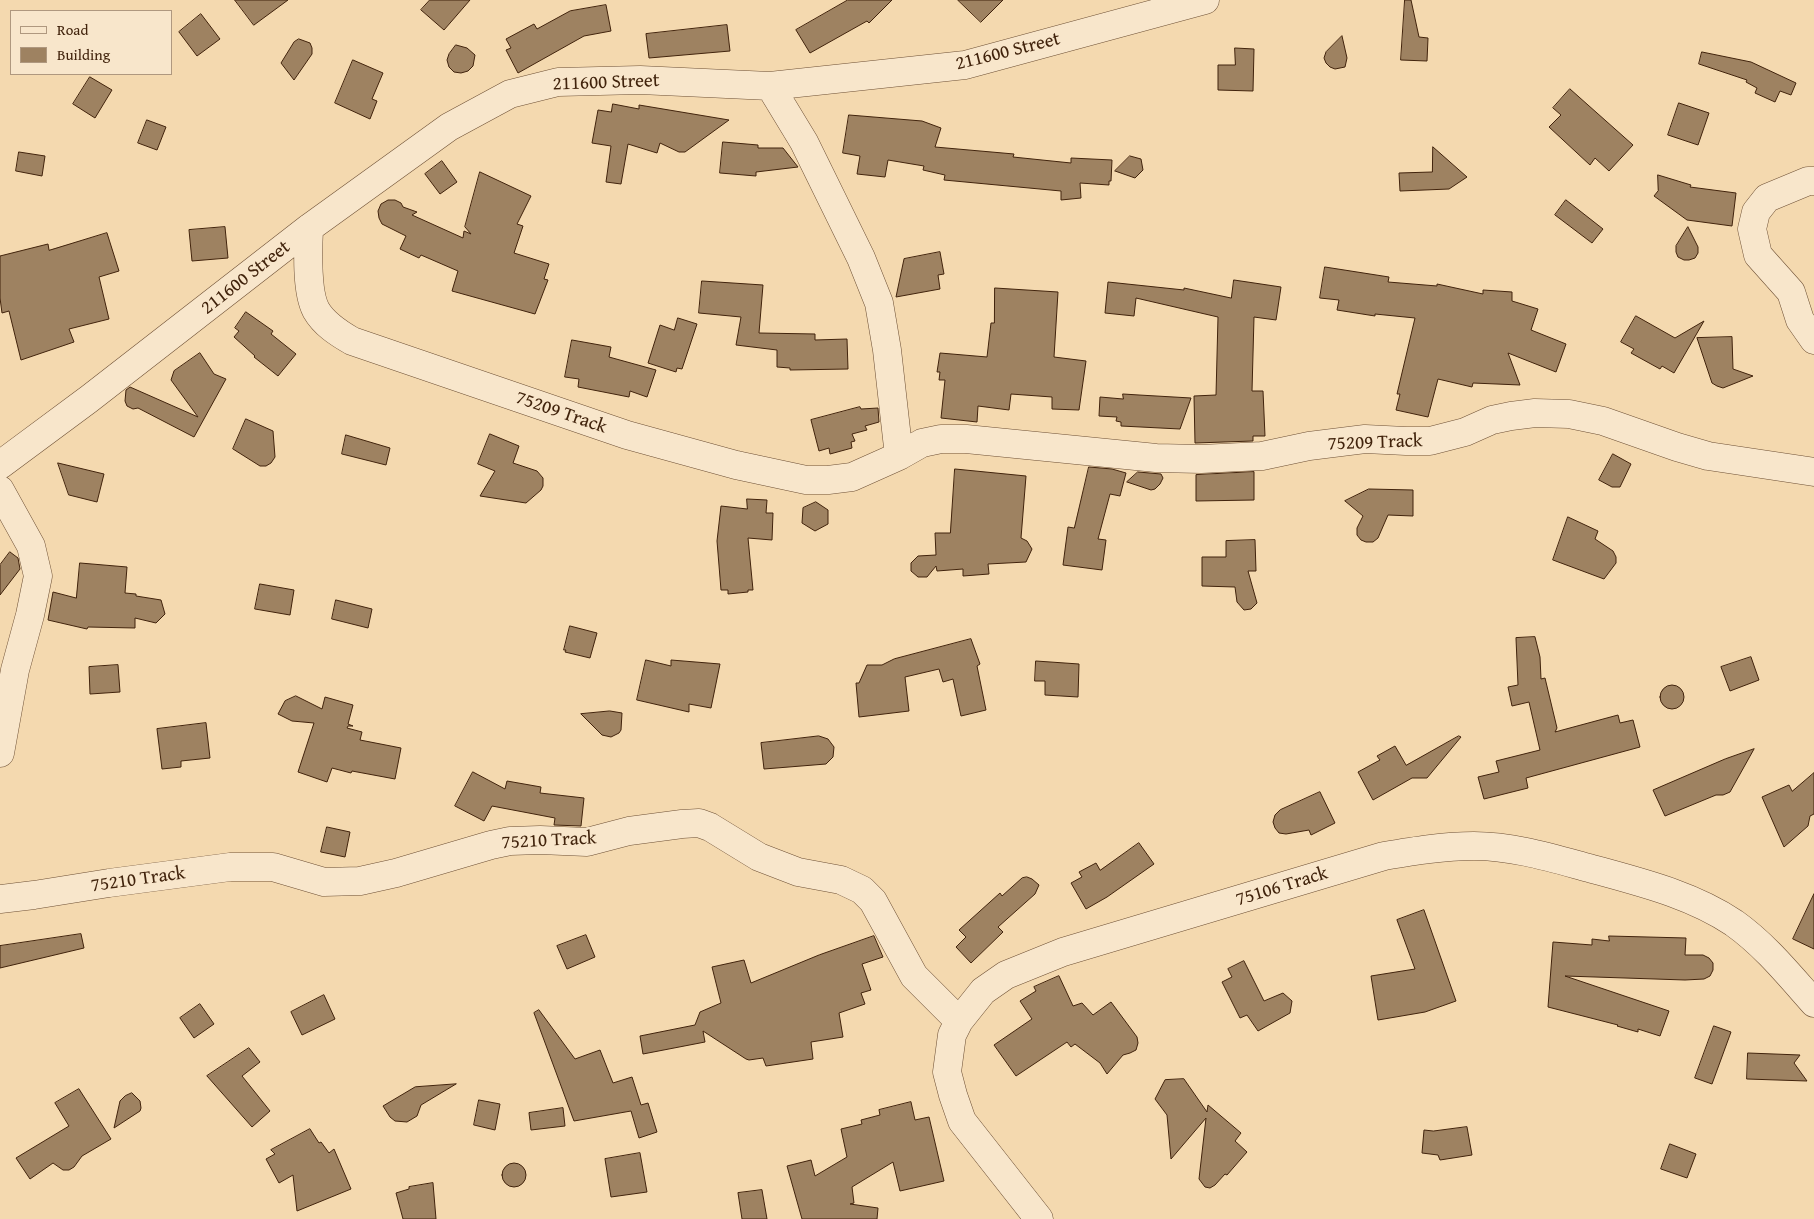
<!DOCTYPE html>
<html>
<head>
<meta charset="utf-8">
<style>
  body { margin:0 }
  #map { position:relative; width:1814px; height:1219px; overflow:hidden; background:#f4d9af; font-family:"Gentium Book Plus",serif }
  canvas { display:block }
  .legend { position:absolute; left:10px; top:10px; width:162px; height:65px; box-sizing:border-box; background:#f8e6cb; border:1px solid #af987f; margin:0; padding:6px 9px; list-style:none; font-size:15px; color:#41230c }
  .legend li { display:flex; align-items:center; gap:10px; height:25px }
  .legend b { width:25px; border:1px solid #af987f }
</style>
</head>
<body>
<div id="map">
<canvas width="1814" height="1219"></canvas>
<ul class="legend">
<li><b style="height:6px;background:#f8e6cb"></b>Road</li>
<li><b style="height:14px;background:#9e8261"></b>Building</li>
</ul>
</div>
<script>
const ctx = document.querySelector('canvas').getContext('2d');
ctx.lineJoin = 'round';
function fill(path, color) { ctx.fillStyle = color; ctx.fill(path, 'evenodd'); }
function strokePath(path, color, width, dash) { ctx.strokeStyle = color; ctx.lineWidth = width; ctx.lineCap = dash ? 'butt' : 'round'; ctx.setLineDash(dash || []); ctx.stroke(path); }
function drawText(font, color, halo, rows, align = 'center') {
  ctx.font = font + ' "Gentium Book Plus",serif'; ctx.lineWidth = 5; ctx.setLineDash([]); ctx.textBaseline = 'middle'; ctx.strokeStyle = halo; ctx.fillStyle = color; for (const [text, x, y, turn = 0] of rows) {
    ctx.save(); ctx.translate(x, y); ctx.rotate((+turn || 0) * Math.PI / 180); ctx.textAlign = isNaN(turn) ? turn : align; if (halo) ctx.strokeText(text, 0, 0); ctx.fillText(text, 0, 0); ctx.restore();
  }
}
const building = new Path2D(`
  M235,0H288L254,25Z
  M430,0H470L444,30L421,10Z
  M848,0H892L869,23L867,21L810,53L796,30Z
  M958,0H1003L981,22Z
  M1405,0H1411L1419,37L1428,38L1427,61L1401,60Z
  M606,5L611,31L584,36L518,73L506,50L511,48L506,39L534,24L537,29L570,11Z
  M201,14L220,39L197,56L179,32Z
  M727,25L730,51L649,58L646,34Z
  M1342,36L1347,58L1345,67L1335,69L1330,67L1326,63L1324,58L1326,52Z
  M299,39L310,43L312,48V54L294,80L281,63L294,42Z
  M456,45L467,48L475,55L473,66L468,71L461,73L454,72L449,67L447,60L449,54Z
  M1235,48L1254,49L1253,91L1218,90V65H1235Z
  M1702,52L1751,62L1796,83L1791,95L1780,91L1775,102L1755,93L1757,88L1746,82L1747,80L1699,64Z
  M353,60L383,73L372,99L377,101L370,119L335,103Z
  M90,77L112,90L95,118L73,104Z
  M1570,89L1633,145L1609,171L1595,158L1590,165L1549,127L1561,115L1553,108Z
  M1679,103L1709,113L1698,145L1668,135Z
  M613,104L639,109V105L729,120L685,152H679L660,143L657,153L628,144L621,184L606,182L611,146L592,143L598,110L611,112Z
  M849,115L922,121L941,128L935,147L1014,154L1013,157L1071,163V158L1112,160L1111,181H1109V185L1080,183L1081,198L1061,200V191L944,180L945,175L923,170L924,166L888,160L885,177L857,174L860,156L843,153Z
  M147,120L166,127L157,150L138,143Z
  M723,142L758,145V148H783L798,167L756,172V176L720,173Z
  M1433,147L1467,177L1449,189L1400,191L1399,173L1432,172Z
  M19,152L45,156L42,176L16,171Z
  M1130,156L1141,159L1143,170L1135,178L1115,171Z
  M442,161L457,182L440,194L425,174Z
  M480,172L531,196L517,224L523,226L514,253L549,264L544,279L548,280L535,314L452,291L458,271L421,255L419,258L400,249L406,236L382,224L379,218L378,211L381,204L388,200H395L401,203L403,207L417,212L412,215L463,238L464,231L471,234L465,227Z
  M1658,175L1691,185L1690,187L1736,193L1732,226L1687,220L1654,196L1658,191Z
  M1566,200L1603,229L1592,243L1555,215Z
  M225,227L228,258L192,261L189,230Z
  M1688,227L1698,247V253L1695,258L1689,260H1684L1678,257L1676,252V246Z
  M107,233L119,271L99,277L109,319L69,329L74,342L21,360L9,311L2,313L0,298V256L48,244L49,250Z
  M940,252L944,274L938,275L940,289L896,297L904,259Z
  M1325,267L1389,277L1388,282L1437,286V284L1483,294V290L1512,292V301L1538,309L1531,330L1566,344L1556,372L1508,353L1520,385L1473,383L1472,387L1438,379L1428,417L1396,410L1400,394H1397L1415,318L1375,314V316L1337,310L1339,300L1320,298Z
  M1234,280L1281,287L1276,320L1254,317L1252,391H1263L1265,436H1253V441L1195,443L1194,396L1216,395L1218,317L1136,298L1134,316L1105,313L1108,282L1184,290V288L1231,298Z
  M702,281L763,285L759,333L815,334V340L847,339L848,369L790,370V368L777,367V350L736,345L741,317L699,313Z
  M995,288L1058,292L1054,357L1086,361L1079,410L1052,409V397L1011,394L1009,410L978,406L977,422L941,418L945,380H939L940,372H937L940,353L987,357L991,323H994Z
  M246,312L273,331L271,334L296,354L278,376L254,357L255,356L234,337L239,331L235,328Z
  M1636,316L1675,338L1704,321L1674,373L1662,366L1660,369L1631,353L1634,349L1621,342Z
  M678,318L697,324L682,369L677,368L676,372L648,363L660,325L674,330Z
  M1732,337L1733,369L1753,376L1723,388L1717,386L1712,383L1697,338Z
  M572,340L611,347L609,357L656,370L647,397L630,391L629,397L578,387L579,379L565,377Z
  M200,353L214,374L226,379L194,437L138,408L133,409L127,406L125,401L126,390L130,387L198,417L171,380L174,371Z
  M1123,394L1139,395L1191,398L1180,429L1121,426V422L1116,421L1117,417L1099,416L1100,397L1123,399Z
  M860,407L861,409L878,408L879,422L865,426L867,430L852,434L855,441L851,442L852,448L830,454L829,448L819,451L811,420Z
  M246,419L273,431L275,457L271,463L266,466H260L233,449Z
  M490,434L519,446L513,463L537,471L543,478V486L541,490L526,503L480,496L495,471L478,464Z
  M346,435L390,448L386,465L342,454Z
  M1613,454L1631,464L1620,487H1612L1599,480Z
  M58,463L104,474L97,502L69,495Z
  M1089,467L1112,469L1126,473L1120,496L1110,494L1098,539L1106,540L1102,570L1063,565L1068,527L1074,528Z
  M955,469L1026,476L1021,538L1027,541L1032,549L1026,562L988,564L989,574L963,576V569L937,571L936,566L927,577H918L911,571V563L918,556L936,555L935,533H950Z
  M1138,472L1161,474L1163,478L1160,484L1155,489L1151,490L1127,482Z
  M1254,472V500L1196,501V475Z
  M1369,489L1413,490V516L1388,515L1378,538L1373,542H1366L1361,540L1357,535V528L1363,516L1345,501Z
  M747,499L767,500L766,513H773L772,540L748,538L753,590H748V592L728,594V590H721L717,541L721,506L747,509Z
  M816,502L828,510V524L815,531L802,523L803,508Z
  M1568,517L1598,531L1595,539L1613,551L1616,557V563L1604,579L1553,560Z
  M1255,540L1256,571H1248L1257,603L1251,609L1244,610L1237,602L1235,587L1202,586V557H1226V541Z
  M10,552L18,558L20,569L0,595V565Z
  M80,563L127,567L125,593L136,594V596L161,600L165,614L156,623L135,618V628L88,627L87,629L48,620L53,592L76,598Z
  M260,584L294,590L290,615L255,609Z
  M336,600L372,609L368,628L332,619Z
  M570,626L597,633L590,658L565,652L566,650H564Z
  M1535,637L1540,657L1541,679L1545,678L1557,728L1555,732L1618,715L1620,723L1633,720L1640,747L1526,778L1528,788L1484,799L1478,777L1499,772L1496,761L1540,750L1529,702L1512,706L1508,687L1518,685L1516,638Z
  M971,639L980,664L977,666L986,710L961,716L953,679L943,682L939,669L905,677L909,711L859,717L856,683H859L867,665H882L894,659Z
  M1751,657L1759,680L1730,691L1721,667Z
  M646,660L671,666V660L720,664L711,708L689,704V712L637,700Z
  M1036,661L1079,664L1078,697L1045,695V681H1035Z
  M118,665L120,692L90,694L89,667Z
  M1660 697a12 12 0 1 1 24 0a12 12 0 1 1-24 0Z
  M296,696L322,709L325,697L353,705L348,724L353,726H348L347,728L362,732L360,740L401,748L395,779L352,771L351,773L332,768L327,782L298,772L314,723L292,721L278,714L285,701Z
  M610,711L622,713L621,730L619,733L611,737L602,735L581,714Z
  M206,723L210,758L181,761V767L162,769L157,729Z
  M819,736L828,739L834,747L833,757L826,764L764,769L761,743Z
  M1459,736L1461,737L1427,778H1412L1373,800L1358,772L1380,760L1377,756L1395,746L1406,765Z
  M1754,749L1730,792L1723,795H1716L1665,816L1653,790L1725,759Z
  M473,772L505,789L507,781L541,787L540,793L584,798L581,826L554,825L555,818L492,806L484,821L455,806Z
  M1814,773V814L1810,816L1808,826L1784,847L1762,797L1789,785L1792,791Z
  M1320,792L1335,823L1311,835L1309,830L1286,834L1279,833L1275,828L1273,822L1275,815L1280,810Z
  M327,827L350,832L345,857L321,852Z
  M1139,843L1154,864L1107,897L1086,909L1071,883L1082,877L1079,872L1096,863L1100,870Z
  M1027,877L1032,879L1039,885L1035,894L998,927L1003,932L971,963L956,947L966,937L959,930L1000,893L1002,896L1022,878Z
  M1814,894V949L1793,939Z
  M1424,910L1456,1001L1425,1012L1378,1020L1371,976L1415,969L1397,920Z
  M81,934L84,948L0,968V946Z
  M586,935L595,957L567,969L557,946Z
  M874,936L883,957L862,964L871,990L861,993L865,1004L839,1013L843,1037L811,1042L813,1059L766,1066L763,1058L749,1060L746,1059L703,1031L705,1042L643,1054L640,1036L695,1025L700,1012L721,1003L712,967L744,960L751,983L819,955Z
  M1609,936L1686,938L1685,955H1703L1709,958L1713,963V970L1710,976L1704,979L1685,980L1565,976L1669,1011L1660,1036L1638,1029V1032L1617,1026L1618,1025L1548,1007L1553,942L1592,945V939L1609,941Z
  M1244,961L1264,1001L1283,993L1292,1001L1290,1013L1258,1031L1247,1015L1240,1018L1222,982L1232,977L1228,969Z
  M1059,976L1073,1006L1082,1003L1093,1015L1111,1002L1137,1037L1138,1043L1136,1050L1130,1053L1123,1055L1107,1074L1100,1063L1075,1044L1071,1047L1067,1042L1016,1076L994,1045L1032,1019L1020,1001L1036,991L1034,987Z
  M324,995L335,1019L302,1035L291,1012Z
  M200,1004L214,1024L194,1038L180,1018Z
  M539,1010L575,1059L600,1050L613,1083L632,1077L641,1105L648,1103L657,1132L639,1138L631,1111L574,1121L534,1013Z
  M1714,1026L1731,1032L1712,1084L1695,1078Z
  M249,1048L260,1062L242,1076L270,1111L252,1127L207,1076Z
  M1748,1053L1800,1055L1794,1063L1807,1081L1747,1079Z
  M1184,1079L1207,1112L1208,1105L1241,1133L1235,1141L1247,1152L1227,1175L1225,1174L1215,1185L1210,1188L1205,1187L1199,1179L1206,1118L1171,1159L1167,1115L1155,1099L1165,1080Z
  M456,1084L421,1105L417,1116L407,1122L395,1121L390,1117L383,1106L415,1087Z
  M79,1089L111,1139L82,1156L74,1167L69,1170H63L53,1163L30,1179L16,1158L69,1126L55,1103Z
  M132,1093L140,1101L141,1108L140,1111L114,1128L120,1101L125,1096Z
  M479,1100L500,1104L495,1130L474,1125Z
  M911,1102L915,1120L929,1117L944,1181L900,1191L893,1162L852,1187L854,1203L850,1204L878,1208L877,1219H802L787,1166L811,1160L815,1176L847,1157L841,1129L862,1124L861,1120L880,1115L879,1110Z
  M563,1108L565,1126L531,1130L529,1113Z
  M1467,1127L1472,1155L1440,1160L1438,1155L1422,1153L1424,1130L1433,1131Z
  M310,1129L319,1143L321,1142L329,1153L334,1149L351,1189L297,1211L293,1175L279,1183L266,1159L275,1154L271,1150Z
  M1670,1144L1696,1154L1687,1178L1661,1169Z
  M640,1153L647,1192L611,1197L605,1159Z
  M502 1175a12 12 0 1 1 24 0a12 12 0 1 1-24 0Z
  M433,1183L436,1219H403L396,1193L409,1189V1187Z
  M762,1190L767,1219H742L738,1193Z`);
fill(building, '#9e8261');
strokePath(building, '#41230c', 1);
const minor = new Path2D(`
  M770,86L804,142L861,258L879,303L887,350L899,456
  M1814,181H1808L1767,198L1756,212L1752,229L1758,255L1791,292L1800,320L1814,340
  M309,228C308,250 306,291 316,310C324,324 338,333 352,341L627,435L736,465L806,480H828L852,477L899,456L922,443L941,439H966L1156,458L1201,459L1262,456L1309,446L1365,439L1406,441H1430L1465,432L1492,420L1511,416L1535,413L1569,414L1603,421L1677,447L1708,456L1814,472
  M0,465L89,399L309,228L449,127L510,94L558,82L640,80L770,86L965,65L1205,0
  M0,490L31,546L38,576L30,615L15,670L0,753
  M0,899L34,895L109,883L230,867H273L324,882L360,881L396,873L491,845L510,841L540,840L587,842L629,831L682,824L699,823L710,827L759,857L798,872L841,880L862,890L873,901L914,976L959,1021
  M1039,1219L962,1121L953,1095L947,1072L952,1035L959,1021L983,991L1006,975L1063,952L1384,856C1414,851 1444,846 1474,846C1513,846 1552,858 1589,868C1639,882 1691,894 1734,923C1765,945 1789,975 1814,1003`);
strokePath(minor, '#6e5035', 29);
strokePath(minor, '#f8e6cb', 28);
drawText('19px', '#41230c', '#f8e6cb', [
  ["211600 Street",1008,52,-14],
  ["211600 Street",606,83,-2],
  ["211600 Street",246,278,-38],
  ["75209 Track",561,413,19],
  ["75209 Track",1375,443,-2],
  ["75210 Track",549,841,-3],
  ["75210 Track",138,880,-8],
  ["75106 Track",1282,887,-17]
]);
</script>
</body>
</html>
